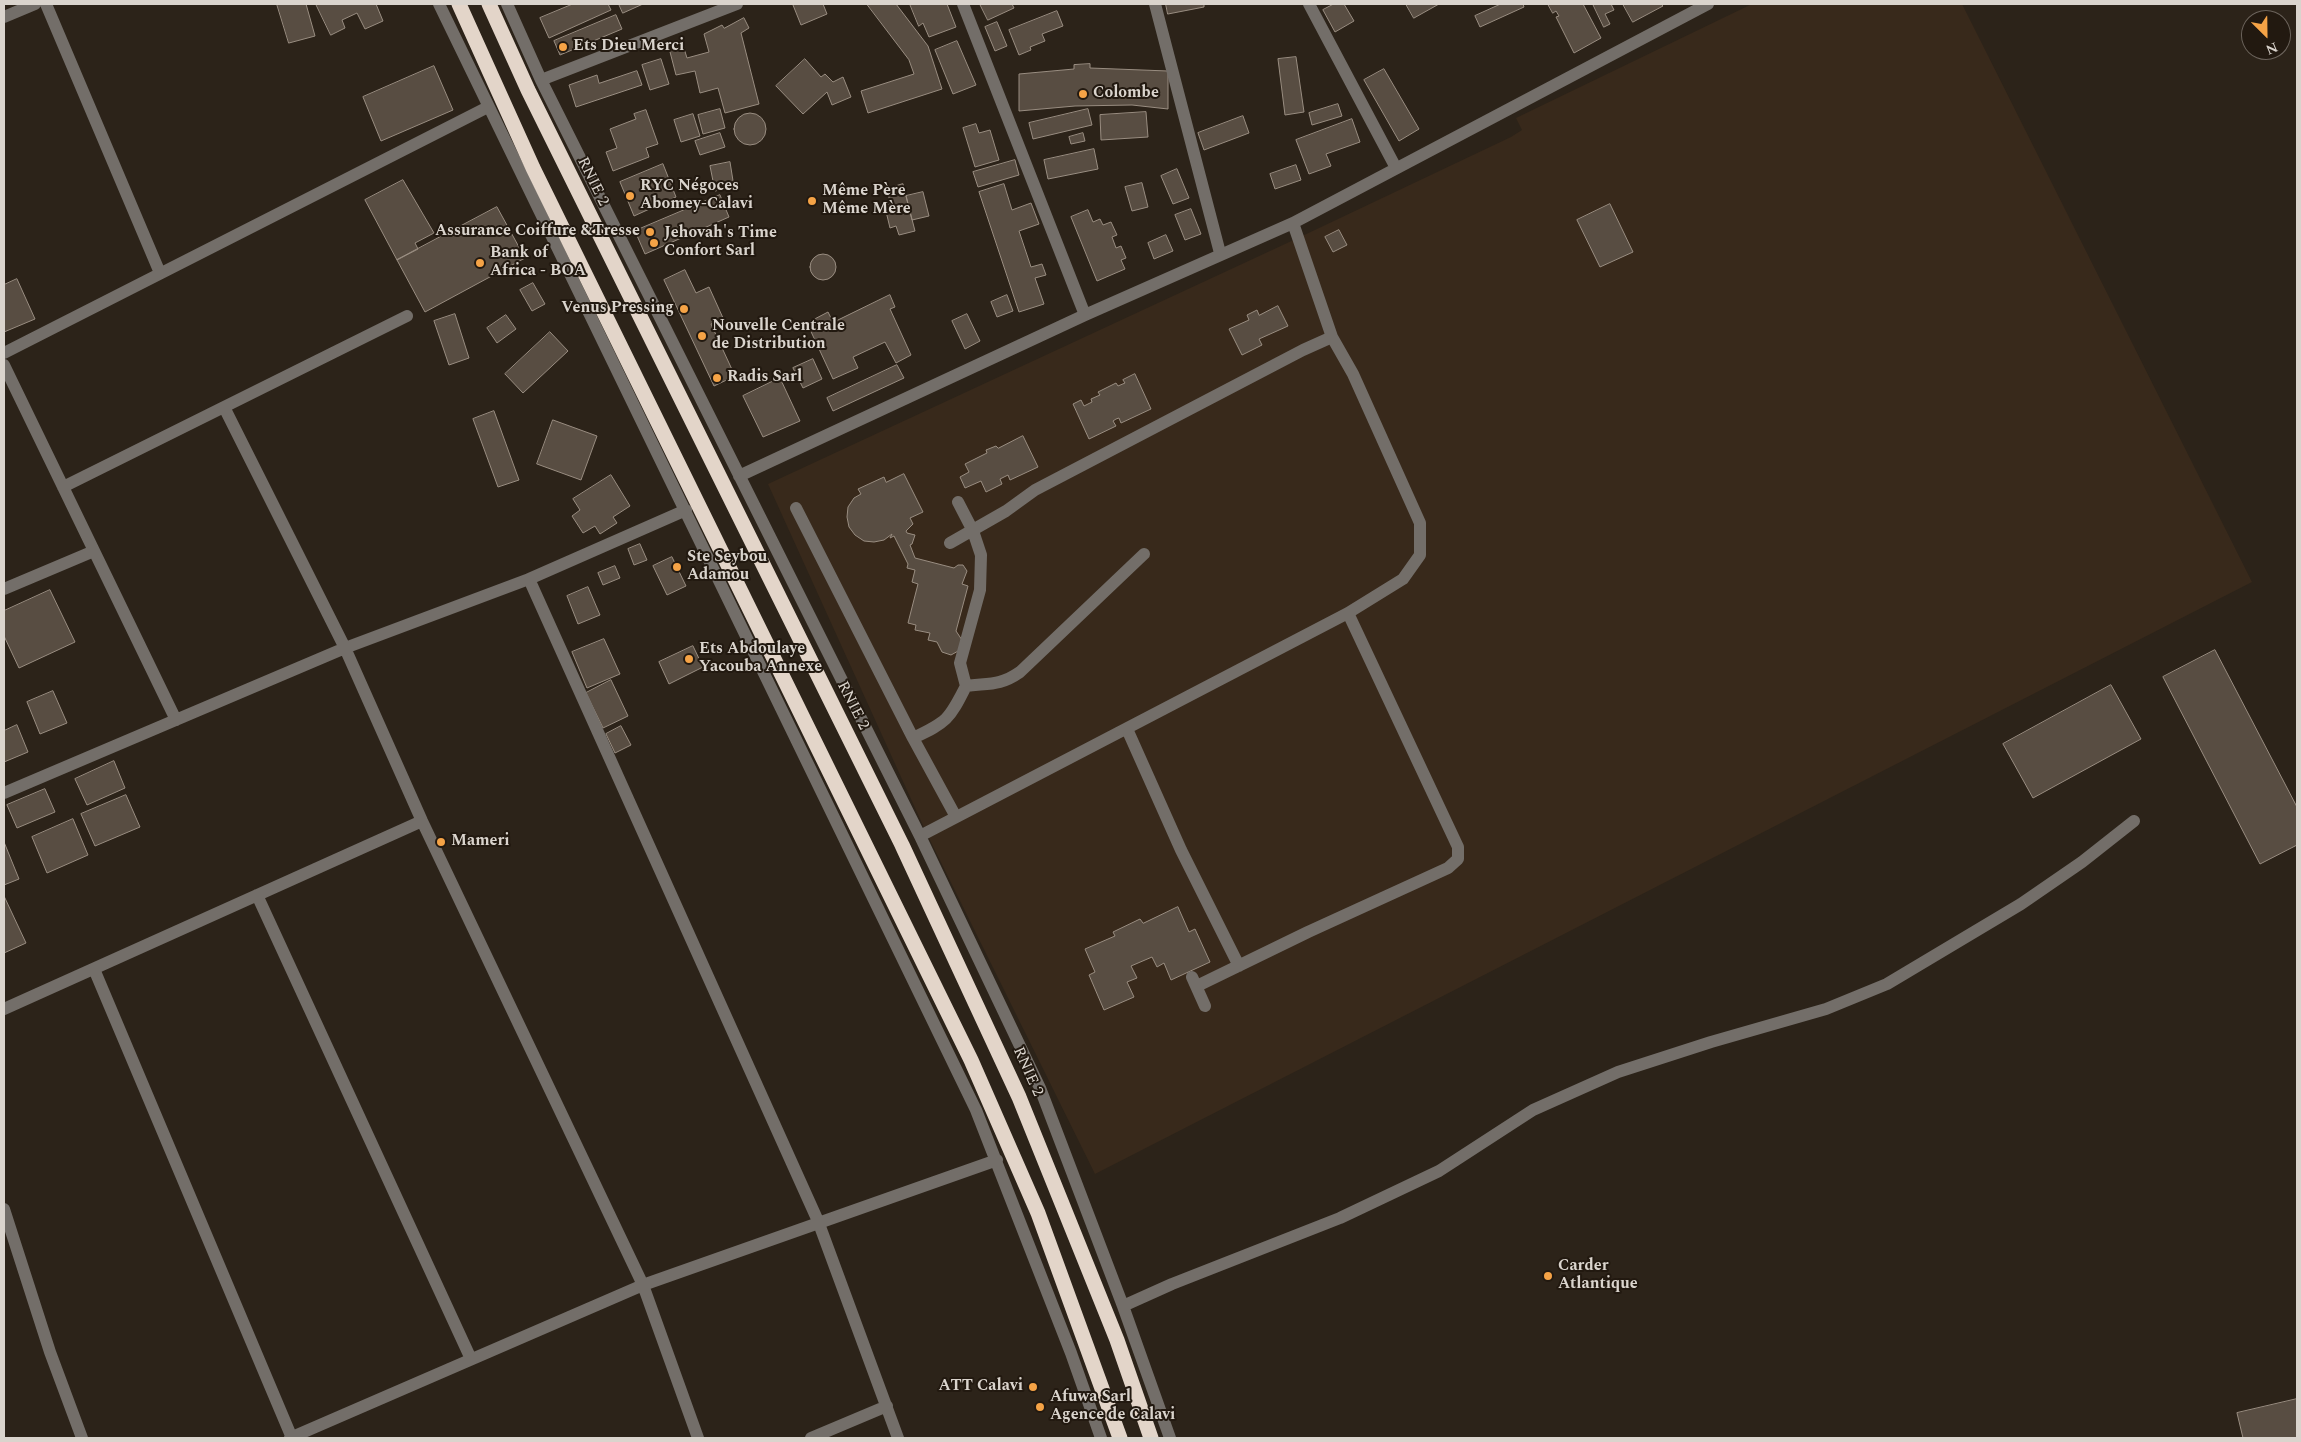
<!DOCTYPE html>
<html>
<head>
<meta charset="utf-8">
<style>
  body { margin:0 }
  #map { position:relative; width:2301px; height:1442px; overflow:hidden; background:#2c2319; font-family:Spectral,serif }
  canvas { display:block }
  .frame { position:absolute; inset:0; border:5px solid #dad4cd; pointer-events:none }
  .north { position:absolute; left:2241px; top:10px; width:50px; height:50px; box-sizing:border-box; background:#221910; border:1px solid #6c645c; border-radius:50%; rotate:157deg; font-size:14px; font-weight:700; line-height:20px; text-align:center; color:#dad4cd }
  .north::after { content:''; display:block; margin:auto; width:18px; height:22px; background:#f5a346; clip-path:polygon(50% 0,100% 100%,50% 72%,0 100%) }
</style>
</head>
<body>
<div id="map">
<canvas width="2301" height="1442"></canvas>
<div class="frame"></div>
<div class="north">N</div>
</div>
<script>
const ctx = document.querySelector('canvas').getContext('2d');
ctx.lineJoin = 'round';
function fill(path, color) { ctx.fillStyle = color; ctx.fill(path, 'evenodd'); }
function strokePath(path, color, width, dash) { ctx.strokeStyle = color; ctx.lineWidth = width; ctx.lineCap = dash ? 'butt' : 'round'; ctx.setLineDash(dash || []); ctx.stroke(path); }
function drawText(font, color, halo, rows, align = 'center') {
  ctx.font = font + ' Spectral,serif'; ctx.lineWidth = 4; ctx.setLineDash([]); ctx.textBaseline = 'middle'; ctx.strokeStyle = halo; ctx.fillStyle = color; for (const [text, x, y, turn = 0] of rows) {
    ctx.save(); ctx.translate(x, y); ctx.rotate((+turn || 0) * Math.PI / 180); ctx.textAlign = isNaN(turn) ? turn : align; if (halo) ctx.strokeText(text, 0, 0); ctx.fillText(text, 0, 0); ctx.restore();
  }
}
fill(new Path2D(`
  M1752,4H1962L2252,582L1095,1174L926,832L768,484L1298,238L1511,137L1522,130L1516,118Z`), '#38291b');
const building = new Path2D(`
  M277,4H306L315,36L289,43Z
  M316,4H376L383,21L365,29L357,13L342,20L345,28L331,35Z
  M573,4H608L611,10L549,38L540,18Z
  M619,4H643L623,13Z
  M796,4H823L827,14L801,25L793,5Z
  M867,4H896L928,46L942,89L868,113L861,91L914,74L909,60Z
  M910,4H947L956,27L929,37L923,23L919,26Z
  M980,4H1012L1014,8L988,20Z
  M1166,4H1204V7L1168,14Z
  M1334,4H1344L1354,21L1335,32L1323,10Z
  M1406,4H1439L1414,18Z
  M1501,4H1523L1524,7L1480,27L1475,16Z
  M1548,4H1583L1601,38L1574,53L1556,17L1559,16L1556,11L1553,13Z
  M1593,4H1611L1614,10L1605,14L1610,24L1604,27Z
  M1623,4H1661L1663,6L1633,22Z
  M1057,11L1063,26L1042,34L1045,41L1030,47L1031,50L1019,55L1009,30Z
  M616,15L622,29L560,55L554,41Z
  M744,18L749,28L741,33L759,104L725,113L718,88L700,93L695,71L676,75L669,48L683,45L687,58L709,52L704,34L722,25L724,28Z
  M997,22L1007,46L995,51L985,27Z
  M957,41L976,85L953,94L935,50Z
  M1296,57L1304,112L1285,115L1278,59Z
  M661,59L669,84L650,90L642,65Z
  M805,59L821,77L825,74L833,82L843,77L851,97L832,105L827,92L803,114L776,86Z
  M1090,64V68L1168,71V109L1132,105L1075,106L1019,111V74L1074,69V65Z
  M434,66L453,110L381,141L363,97Z
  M1384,69L1419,129L1399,141L1364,80Z
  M637,71L642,85L576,107L569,85L597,75L599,83Z
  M1338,104L1342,116L1312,125L1309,113Z
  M720,109L725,128L703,134L698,115Z
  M1088,109L1092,125L1033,139L1029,123Z
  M646,110L658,144L646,148L649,157L613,171L606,152L617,148L610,129L636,119L634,114Z
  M1146,112L1148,137L1101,140L1100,115Z
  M734 129a16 16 0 1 1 32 0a16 16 0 1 1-32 0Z
  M693,114L700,136L681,142L674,120Z
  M1243,116L1249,133L1204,150L1198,133Z
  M1352,119L1360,142L1326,154L1331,166L1309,174L1296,140Z
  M976,124L979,133L990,130L999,160L975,167L963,128Z
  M720,133L725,147L700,155L695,141Z
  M1083,133L1085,141L1071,144L1069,137Z
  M1094,149L1098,169L1048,179L1044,160Z
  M1015,160L1019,175L978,187L973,172Z
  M730,162L734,187L715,191L710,166Z
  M663,164L676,197L634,216L620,182Z
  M1296,165L1301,180L1275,189L1270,174Z
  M1177,169L1189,198L1173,204L1161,176Z
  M403,180L434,233L415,243L418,249L397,260L365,200Z
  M1142,183L1148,207L1132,211L1125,187Z
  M903,184L915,231L899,235L896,226L890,228L884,203L890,202L887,189Z
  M1004,184L1012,210L1031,203L1039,224L1019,231L1031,267L1042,264L1046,275L1035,278L1044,304L1019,312L979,192Z
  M923,192L929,216L912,220L906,196Z
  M720,195L729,217L645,254L635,231Z
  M1610,204L1633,252L1600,267L1577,220Z
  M497,207L525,258L425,312L397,260Z
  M1191,209L1201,234L1185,240L1175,215Z
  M1088,210L1093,222L1100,219L1103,225L1111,222L1117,235L1112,237L1116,248L1121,246L1126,258L1121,260L1125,269L1097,281L1071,217Z
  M1339,230L1347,245L1333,252L1325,237Z
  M1166,235L1173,251L1154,259L1148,243Z
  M810 267a13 13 0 1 1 26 0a13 13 0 1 1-26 0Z
  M685,270L696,293L709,287L723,318L711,324L735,376L714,386L664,280Z
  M17,279L35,319L4,332V285Z
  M533,283L545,304L532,311L520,290Z
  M890,295L895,307L890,309L911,355L896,363L885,342L853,357L858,368L833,379L807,323L828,312L833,322Z
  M1007,295L1013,311L997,317L991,302Z
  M1278,306L1288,326L1259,339L1262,345L1242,355L1229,329L1249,320L1247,315L1257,310L1259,315Z
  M455,314L469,358L449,365L434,321Z
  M967,314L980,341L965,349L952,321Z
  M506,315L516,329L497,343L487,328Z
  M550,332L568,351L523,393L505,374Z
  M813,359L822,379L803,388L793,368Z
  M897,365L904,378L833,411L827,398Z
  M1135,374L1151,409L1121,423L1119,418L1116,419L1113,421L1116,426L1089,439L1073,404L1081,400L1084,406L1092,402L1091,399L1100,395L1098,392L1116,383L1118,386L1125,383L1123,380Z
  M780,378L800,421L763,437L743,396Z
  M494,411L519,480L498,487L473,419Z
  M553,420L597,436L581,480L537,464Z
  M1023,436L1038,467L1010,480L1008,475L1000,479L1002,484L986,492L981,481L965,488L960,477L969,472L965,464L987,453L986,450L996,446L998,448Z
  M904,474L923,512L910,518L913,524L906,531L907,533L915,535L912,544L910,545L915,558L954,568L958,565H963L967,571L962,584L968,586L956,631L962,640L960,650L951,655L942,652L937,642L928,640L930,633L915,630L916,625L908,623L918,584L912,582L915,570L907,568L908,564L894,536L890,538L892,534L884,540L874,542L864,541L855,535L849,527L847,517L848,507L854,498L861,494L858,489L884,477L886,482Z
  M611,475L630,506L613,517L617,523L600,534L595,526L583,533L572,516L580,510L573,499Z
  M640,544L647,560L634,565L628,549Z
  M672,557L686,586L667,595L653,566Z
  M615,566L620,578L603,585L598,573Z
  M588,587L600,615L578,624L567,596Z
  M50,590L75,642L19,668L4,636V611Z
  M604,639L620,674L587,688L572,652Z
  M693,646L703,667L669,684L659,662Z
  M2215,650L2297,807V845L2260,864L2163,677Z
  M611,680L628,716L603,728L586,693Z
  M2111,685L2141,739L2033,798L2003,744Z
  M53,691L67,723L40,734L27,702Z
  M17,725L28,752L4,762V731Z
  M621,726L631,745L615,753L606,734Z
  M114,761L125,788L87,805L75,779Z
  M45,789L55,812L17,828L7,805Z
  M126,795L140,827L95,846L81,814Z
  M73,819L88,855L47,873L32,837Z
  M4,842L19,879L4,885Z
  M4,896L26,943L4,953Z
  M1178,907L1189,932L1195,929L1210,962L1171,980L1164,963L1157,967L1152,957L1131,966L1137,978L1127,982L1134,997L1104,1010L1089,975L1095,972L1085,949L1115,936L1113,932L1140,919L1143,923Z
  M2297,1399V1438H2243L2237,1413Z`);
fill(building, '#584d42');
strokePath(building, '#998d81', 1);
strokePath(new Path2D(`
  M46,4L160,273
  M439,4L976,1110L1071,1353L1101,1438
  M507,4L541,80L920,836L1040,1088L1123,1306L1170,1438
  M963,4L1085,315
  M1155,4L1220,253
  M1309,4L1396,168
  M4,17L35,4
  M541,80L737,4
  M4,353L488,107
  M4,365L176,720
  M224,407L345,648L422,821L643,1285L698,1438
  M739,476L1085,315L1293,223L1708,4
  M63,487L407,316
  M958,502L973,531L981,555L980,590L960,663L966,686
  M796,508L913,738L956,817
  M950,543L1006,511L1035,490L1303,350L1332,337
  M529,579L818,1221L898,1438
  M4,589L94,551
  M1127,729L1181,850L1239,966
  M913,738C947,722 949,720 966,686C989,683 1000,686 1020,672L1144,554
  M4,793L345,648L529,579L686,510
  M920,836L1348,613L1403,579L1420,555V523L1353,374L1332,337L1293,223
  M257,895L471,1359
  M94,969L292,1438
  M1192,977L1205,1006
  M1197,986L1308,932L1448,868L1458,859V847L1348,613
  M4,1009L422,821
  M4,1209L50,1352L82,1438
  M1123,1306L1172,1284L1340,1218L1439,1171L1533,1110L1618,1072L1711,1042L1826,1009L1887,984L2021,904L2082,862L2134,821
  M290,1438L643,1285L997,1160
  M811,1438L887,1406`), '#736e69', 12);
strokePath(new Path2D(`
  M459,4L533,168L971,1060L1038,1213L1120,1438
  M489,4L528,90L902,845L1019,1097L1117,1340L1151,1438`), '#e3d5c9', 15);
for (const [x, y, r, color] of [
  [563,47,5,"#f5a346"],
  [1083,94,5,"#f5a346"],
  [630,196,5,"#f5a346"],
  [812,201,5,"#f5a346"],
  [650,232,5,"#f5a346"],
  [654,243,5,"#f5a346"],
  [480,263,5,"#f5a346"],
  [684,309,5,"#f5a346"],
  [702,336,5,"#f5a346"],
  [717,378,5,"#f5a346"],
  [677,567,5,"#f5a346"],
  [689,659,5,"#f5a346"],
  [441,842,5,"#f5a346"],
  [1548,1276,5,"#f5a346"],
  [1033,1387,5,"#f5a346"],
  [1040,1407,5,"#f5a346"]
]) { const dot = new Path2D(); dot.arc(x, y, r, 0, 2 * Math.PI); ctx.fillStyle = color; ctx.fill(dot); strokePath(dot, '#221910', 2); }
drawText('bold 16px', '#dad4cd', '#221910', [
  ["Ets Dieu Merci",573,47],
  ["Colombe",1093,94],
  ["RYC Négoces",640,187],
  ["Abomey-Calavi",640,205],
  ["Même Père",822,192],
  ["Même Mère",822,210],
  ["Assurance Coiffure &Tresse",640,232,"right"],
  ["Jehovah's Time",664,234],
  ["Confort Sarl",664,252],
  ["Bank of",490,254],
  ["Africa - BOA",490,272],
  ["Venus Pressing",674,309,"right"],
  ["Nouvelle Centrale",712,327],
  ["de Distribution",712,345],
  ["Radis Sarl",727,378],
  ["Ste Seybou",687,558],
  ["Adamou",687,576],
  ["Ets Abdoulaye",699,650],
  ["Yacouba Annexe",699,668],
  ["Mameri",451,842],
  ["Carder",1558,1267],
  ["Atlantique",1558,1285],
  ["ATT Calavi",1023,1387,"right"],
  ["Afuwa Sarl",1050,1398],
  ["Agence de Calavi",1050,1416]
], 'left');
drawText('16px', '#dad4cd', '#221910', [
  ["RNIE 2",592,182,64],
  ["RNIE 2",852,706,63],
  ["RNIE 2",1027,1072,66]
]);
</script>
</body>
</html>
